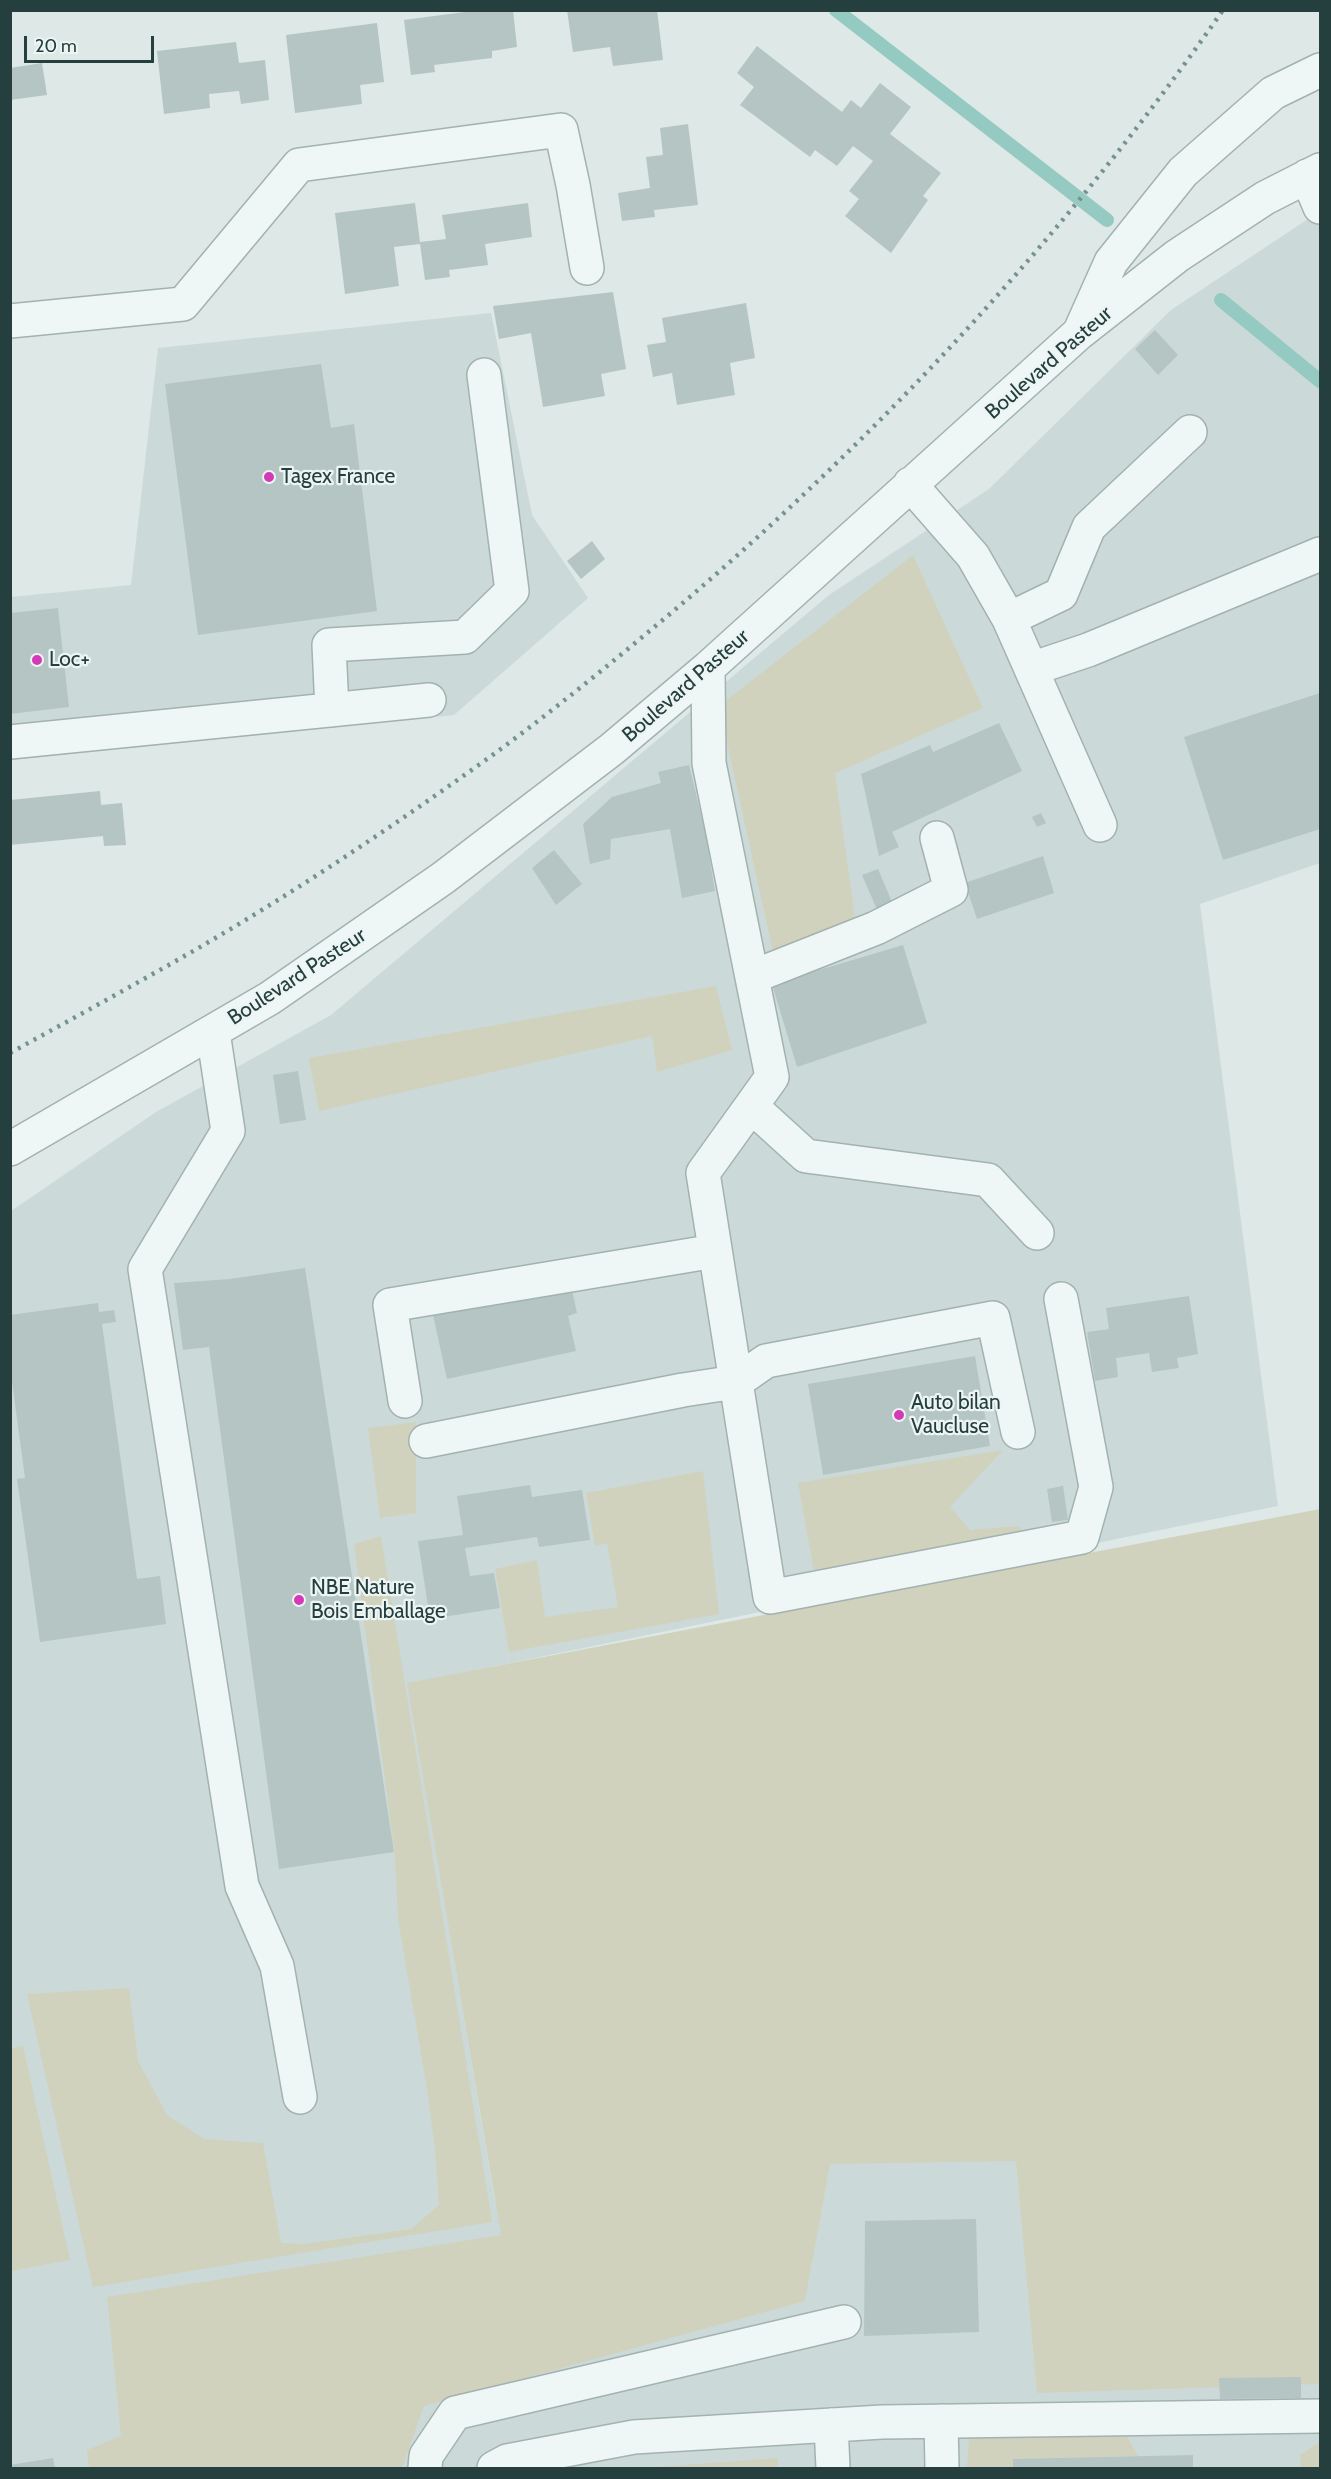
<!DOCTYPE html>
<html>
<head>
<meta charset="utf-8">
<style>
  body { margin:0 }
  #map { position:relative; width:1331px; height:2479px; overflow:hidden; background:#dde8e7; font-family:Cabin,sans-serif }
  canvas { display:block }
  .frame { position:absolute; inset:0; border:12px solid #253f3e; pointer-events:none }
  .scale { position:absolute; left:24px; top:36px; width:130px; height:27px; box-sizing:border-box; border:3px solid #253f3e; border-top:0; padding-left:8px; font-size:18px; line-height:21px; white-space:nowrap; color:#253f3e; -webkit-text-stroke:4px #ecf5f4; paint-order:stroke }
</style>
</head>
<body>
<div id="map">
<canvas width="1331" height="2479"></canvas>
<div class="frame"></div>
<div class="scale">20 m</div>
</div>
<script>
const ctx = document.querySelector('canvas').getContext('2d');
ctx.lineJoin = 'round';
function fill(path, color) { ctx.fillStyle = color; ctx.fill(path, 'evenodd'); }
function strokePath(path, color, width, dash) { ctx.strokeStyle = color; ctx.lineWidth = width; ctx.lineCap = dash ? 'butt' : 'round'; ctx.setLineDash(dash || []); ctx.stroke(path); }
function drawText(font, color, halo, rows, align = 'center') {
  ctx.font = font + ' Cabin,sans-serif'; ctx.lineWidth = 4.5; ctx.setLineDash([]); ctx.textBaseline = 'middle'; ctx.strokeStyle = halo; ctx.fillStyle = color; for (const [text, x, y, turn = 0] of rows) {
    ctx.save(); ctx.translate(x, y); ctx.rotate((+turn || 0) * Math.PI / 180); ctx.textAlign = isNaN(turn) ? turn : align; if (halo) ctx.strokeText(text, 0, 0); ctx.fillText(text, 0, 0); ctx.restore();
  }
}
fill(new Path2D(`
  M1320,211V863L1200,904L1278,1506L408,1684L495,2202L1320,2101V2468H11V1211L156,1112L331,1015L829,595L989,489L1171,310Z
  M491,313L532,515L588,598L454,715L11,760V597L131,585L158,348Z`), '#cbdad9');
fill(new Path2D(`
  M913,555L983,708L835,773L856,926L773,952L719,706Z
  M716,986L732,1050L657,1072L652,1036L319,1111L309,1058Z
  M416,1422V1513L380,1518L368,1428Z
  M1003,1450L950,1507L970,1530L1020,1526L1023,1537L815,1576L798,1483Z
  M703,1471L719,1614L509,1652L495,1569L537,1560L545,1617L618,1607L607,1543L595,1546L586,1493Z
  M1320,1509V2384L1037,2393L1016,2161L830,2164L805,2301L424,2406L402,2468H89L87,2450L121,2436L107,2297L501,2235L407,1683Z
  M381,1536L492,2222L93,2287L27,1994L129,1988L138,2061L167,2115L204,2139L263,2143L281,2243L304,2244L411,2229L439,2205L435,2149L427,2089L398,1919L395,1856L354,1544Z
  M23,2046L70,2260L11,2271V2048Z
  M1125,2433L1138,2456L1013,2459V2468H967L969,2438Z
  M1320,2442V2468H1301L1300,2455Z
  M778,2458V2468H642Z`), '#d0d2bd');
strokePath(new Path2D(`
  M836,10L1107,220
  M1221,300L1320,381`), '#95cac2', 14);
fill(new Path2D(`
  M480,10H513L517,47L492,51V58L434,65L435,72L411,75L404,20Z
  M567,10H657L663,60L613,66L610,47L573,52Z
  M377,23L384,82L360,85L362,104L295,113L286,35Z
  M236,42L239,63L265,60L269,100L241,104L239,91L209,94L210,108L164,114L157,51Z
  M757,46L842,112L851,100L861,108L880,83L911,107L890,134L941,173L923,196L928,200L891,253L845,216L859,199L849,191L873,161L853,146L837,166L815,150L810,157L740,105L754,87L737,73Z
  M42,63L47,95L10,100V68Z
  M688,124L698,205L654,210L655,217L622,221L618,193L650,188L646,157L663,155L660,128Z
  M415,203L420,242L446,239L442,215L528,203L532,237L485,244L488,265L449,270L450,277L425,280L420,244L394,247L399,286L345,294L335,213Z
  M613,292L626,369L601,374L605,396L543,407L531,333L499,339L493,306Z
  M746,303L755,358L730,363L735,395L677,405L672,373L653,377L647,345L666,342L662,318Z
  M1155,330L1178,355L1158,375L1135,349Z
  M321,364L331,428L354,424L377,611L198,635L165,384Z
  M592,541L605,559L581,579L567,561Z
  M58,608L69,707L10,714V613Z
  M1320,693V829L1223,860L1184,737Z
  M999,723L1022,771L892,832L899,847L879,856L861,774L930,745L933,752Z
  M689,765L705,831L715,891L682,898L670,829L611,839L610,859L590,864L583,824L612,797L661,783L658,772Z
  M100,791L101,805L122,803L126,845L104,846L103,836L10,845V800Z
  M1041,813L1046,823L1037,827L1032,817Z
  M554,850L582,884L556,905L532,868Z
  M1043,856L1054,893L977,919L965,883Z
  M878,869L894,907L879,914L862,875Z
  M903,945L927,1023L797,1067L772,984Z
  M298,1071L306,1120L280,1124L273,1075Z
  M305,1268L394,1852L279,1869L209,1347L183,1350L174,1283L230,1279Z
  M571,1285L577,1313L568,1316L576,1351L447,1379L433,1315Z
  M1189,1296L1198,1354L1177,1358L1179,1368L1152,1372L1149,1353L1116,1358L1118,1377L1095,1381L1087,1332L1109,1329L1106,1308Z
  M98,1303L99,1312L114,1310L116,1322L102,1324L137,1579L160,1576L166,1624L40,1642L17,1479L25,1478L10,1367V1315Z
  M975,1356L990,1446L823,1475L808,1384Z
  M530,1485L532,1497L582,1490L590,1540L539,1547L537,1537L465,1548L470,1576L494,1573L500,1608L430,1619L418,1541L463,1535L457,1496Z
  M1063,1486L1068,1520L1052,1522L1047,1489Z
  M976,2219L979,2332L864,2336L865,2221Z
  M1301,2377V2398L1220,2399L1219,2378Z
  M1193,2455V2468H1013V2459Z
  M53,2458L55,2468H10V2465Z`), '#b4c5c4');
const minor = new Path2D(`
  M1307,176L1320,207
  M10,321L183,304L299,165L561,130L573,185L587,268
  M1081,329L1111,262L1183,172L1273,93L1320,70
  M910,484L973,556L1009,619L1100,825
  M1009,619L1061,594L1089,527L1190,432
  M708,668L709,763L772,1077L703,1173L770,1597L1082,1537L1096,1487L1061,1299
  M1031,669L1088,650L1320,554
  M332,710L329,645L465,637L512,591L484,375
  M10,742L429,700
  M752,977L876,928L951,890L937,838
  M213,1032L228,1131L145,1269L242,1886L277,1966L300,2097
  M751,1106L806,1156L988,1180L1037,1233
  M10,1149L270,998L443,878L612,749L708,668L1079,333L1177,256L1265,198L1320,170
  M405,1401L390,1305L715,1251
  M426,1441L683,1390L736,1382L766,1361L993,1318L1018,1432
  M941,2421L942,2468
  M831,2425L833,2468
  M425,2468L426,2456L455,2413L844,2322
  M494,2468L507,2461L634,2437L882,2422L1320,2416`);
strokePath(minor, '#a2b2b1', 36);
strokePath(minor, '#eff6f6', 33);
strokePath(new Path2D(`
  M10,1053C72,1019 134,985 195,950C295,892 392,827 487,759C541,720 594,677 646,634C864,453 1061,243 1223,10`), '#759291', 4.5, [3, 6]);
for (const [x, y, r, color] of [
  [269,477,6,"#d539b7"],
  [37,660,6,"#d539b7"],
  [899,1415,6,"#d539b7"],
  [299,1600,6,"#d539b7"]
]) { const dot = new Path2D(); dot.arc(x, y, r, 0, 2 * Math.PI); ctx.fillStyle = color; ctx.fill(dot); strokePath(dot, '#ecf5f4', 2); }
drawText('21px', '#253f3e', '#ecf5f4', [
  ["Boulevard Pasteur",1049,363,-41],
  ["Boulevard Pasteur",686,686,-41],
  ["Boulevard Pasteur",297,977,-33]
]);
drawText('21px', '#253f3e', '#ecf5f4', [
  ["Tagex France",281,477],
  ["Loc+",49,660],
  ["Auto bilan",911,1403],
  ["Vaucluse",911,1427],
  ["NBE Nature",311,1588],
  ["Bois Emballage",311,1612]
], 'left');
</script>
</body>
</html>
